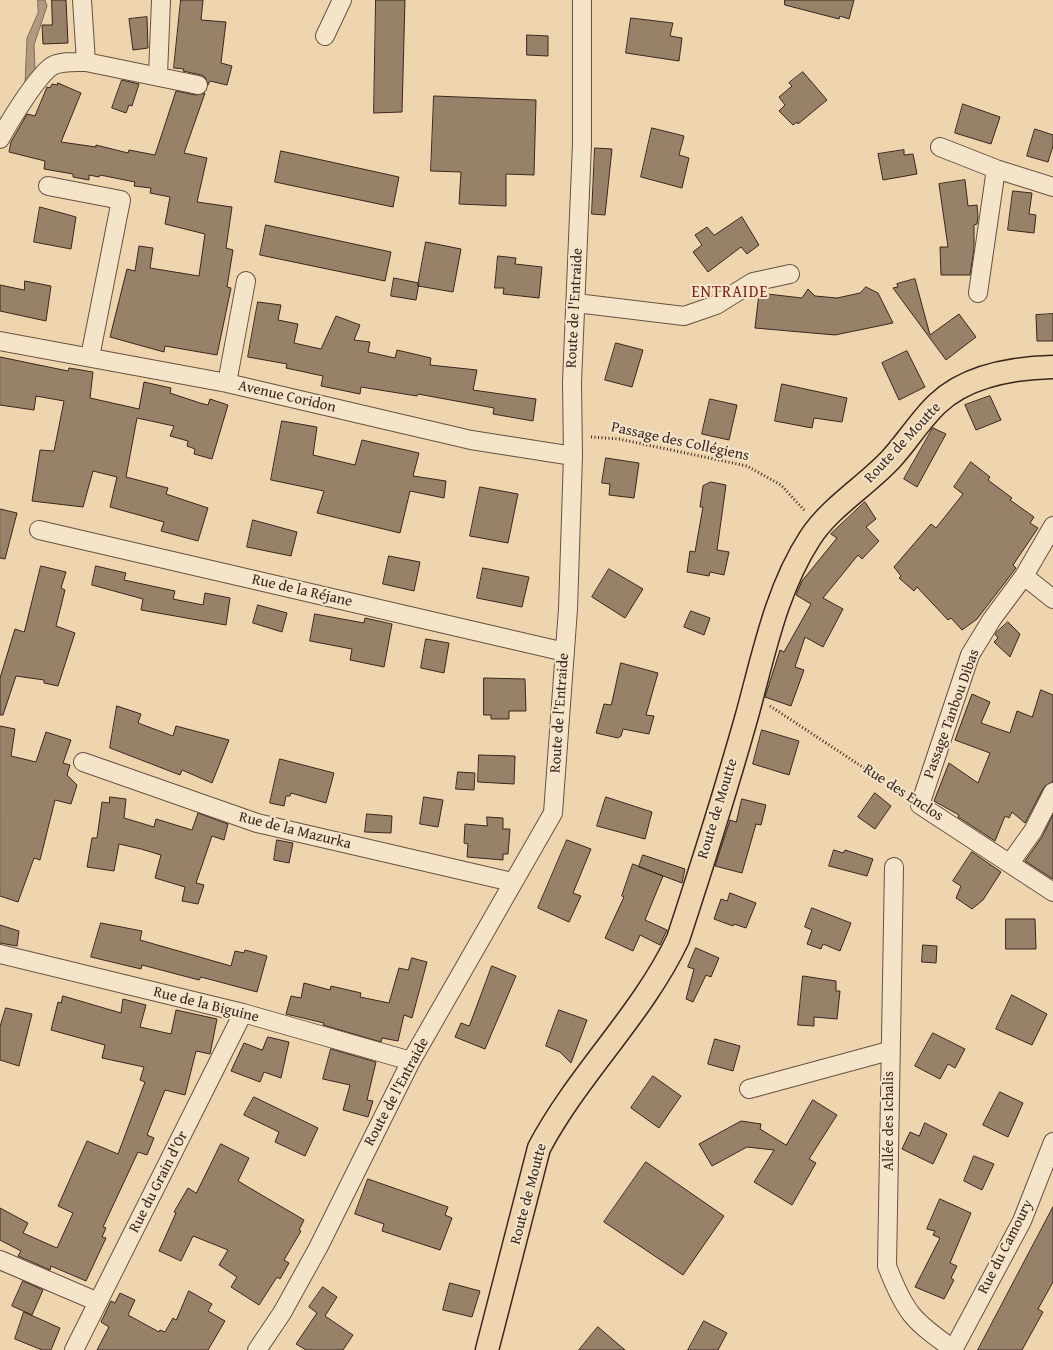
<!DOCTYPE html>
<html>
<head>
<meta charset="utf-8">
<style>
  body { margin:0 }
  canvas { display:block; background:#eed5ae }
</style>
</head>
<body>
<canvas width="1053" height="1350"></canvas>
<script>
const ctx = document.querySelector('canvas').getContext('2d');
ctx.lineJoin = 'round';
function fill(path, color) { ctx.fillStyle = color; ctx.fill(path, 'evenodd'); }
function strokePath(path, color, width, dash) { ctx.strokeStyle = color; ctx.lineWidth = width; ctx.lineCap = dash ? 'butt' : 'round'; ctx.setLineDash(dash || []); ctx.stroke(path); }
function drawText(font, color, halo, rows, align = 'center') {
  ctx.font = font + ' "Gentium Book Plus",serif'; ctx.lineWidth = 4; ctx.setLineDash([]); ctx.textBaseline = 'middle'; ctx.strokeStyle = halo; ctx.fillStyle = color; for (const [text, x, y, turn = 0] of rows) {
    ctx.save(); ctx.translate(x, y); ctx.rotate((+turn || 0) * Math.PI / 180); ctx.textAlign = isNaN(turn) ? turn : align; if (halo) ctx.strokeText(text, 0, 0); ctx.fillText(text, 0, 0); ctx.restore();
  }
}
const water = new Path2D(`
  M38,0H45L47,6L34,45L35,70L25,84L27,38L38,13Z`);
fill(water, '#b19a7d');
strokePath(water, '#816c57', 1);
const building = new Path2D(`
  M52,0H66L68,43L43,44L42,25H52Z
  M181,0H203L201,20L226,22L221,63L232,66L227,85L210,81L208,85L205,77L201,75L183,71L184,69L174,68Z
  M376,0H405L402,112L374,113Z
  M785,0H854L849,19L840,16L839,19L785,5Z
  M147,17L148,48L133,50L129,19Z
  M631,18L673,23L670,36L682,38L679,61L626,53Z
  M527,35L548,36V56L527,55Z
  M803,72L827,100L798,124L797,122L793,125L779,111L785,105L779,97L792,86L789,83Z
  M122,80L139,84L132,106L129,105L126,113L112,108Z
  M58,83L81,93L61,142L96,147V145L128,153L129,150L155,155L176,91L196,95L205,93L184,153L207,158L197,202L232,207L226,248L233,250L227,287L231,288L217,355L165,346L164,352L110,337L127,269L135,271L139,246L153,248L150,268L199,276L205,234L165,224L170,197L150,193L151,188L134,186L135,182L100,175L99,177L89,175V180L73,177V174L44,169L45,161L9,152L11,142L27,114L35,116L47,87L50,88L52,84L57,85Z
  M434,96L536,100L534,175L506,174V206L459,204L461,172L431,171Z
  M963,104L1000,117L991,144L955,133Z
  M652,128L684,136L679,155L689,158L682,188L641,177Z
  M1035,129L1053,135V146L1048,162L1027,156Z
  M595,148L612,149L605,215L592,214Z
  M904,150V155L913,154L917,174L883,180L878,154Z
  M281,151L399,177L393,207L275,182Z
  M965,180L968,206L977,205L978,217L977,224L974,225V249L970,275H941L940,247H948L939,184Z
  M1013,191L1032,193L1029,214L1036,215L1034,233L1008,230Z
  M40,207L76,217L71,249L34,242Z
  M742,217L759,245L747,254L741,247L708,272L693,252L702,245L695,235L707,227L714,235Z
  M266,225L391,252L385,281L260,255Z
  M426,242L461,249L453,292L418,286Z
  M498,256L516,258L515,264L542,267L539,298L503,294L504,288H495Z
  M394,278L419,283L416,300L391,296Z
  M915,279L930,335L959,314L976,337L946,360L893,288L898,287L897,284Z
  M25,281L51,286L46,321L0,311V285L24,290Z
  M866,287L878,293L893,323L835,335L755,328L759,293L802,298L808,289L815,296L837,298L860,293Z
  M258,302L281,305L278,320L298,324L294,343L321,349L336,316L360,325L354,340L370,342L368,352L395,358L397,350L431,358L430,365L477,370L473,390L536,399L533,421L493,414L494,408L418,394L417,396L361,387L360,394L321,386L323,376L286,368L287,364L248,357Z
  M1053,314V341H1037L1036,315Z
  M616,343L643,350L632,387L605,380Z
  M907,351L925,387L899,400L882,363Z
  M0,357L68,371L69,368L93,372L90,398L139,409L144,382L171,388L170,393L200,403L208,405L210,399L228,405L212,459L194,454L195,449L187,446L188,441L170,436L174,426L137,418L126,477L168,488L166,494L208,508L198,541L161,531L164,522L110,507L117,477L93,471L83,507L32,501L40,450L54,451L64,401L36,396L34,410L0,405Z
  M782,384L847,398L842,422L814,418L812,428L775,421Z
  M990,396L1001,420L976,430L965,405Z
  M710,399L737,405L729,440L702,434Z
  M282,421L317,427L313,455L355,465L362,440L419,453L413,476L446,481L444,498L410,491L400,533L317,513L324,491L271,480Z
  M933,428L946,434L917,487L904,479Z
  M606,458L639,463L634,498L609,495L610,484L602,483Z
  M971,462L990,477L988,480L1012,498L1010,500L1034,517L1030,523L1038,528L1013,565L1016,568L977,619L962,630L951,618L948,620L917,587L914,591L899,578L901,576L894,567L931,524L936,528L963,494L954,487Z
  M711,482L726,485L717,550L729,552L724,575L710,572L709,576L687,572L690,551L695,552L703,507H700L703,486Z
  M480,487L518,494L508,543L470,536Z
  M865,502L876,519L866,527L879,541L862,559L858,555L823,598L843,609L823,647L805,637L795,667L804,670L791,706L765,697L780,650L784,652L811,604L796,595L802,581L837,538L831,534Z
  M0,509L17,513L5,559L0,558Z
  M253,520L297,532L291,556L247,547Z
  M389,556L420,562L414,591L383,584Z
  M41,566L66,572L61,588L65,590L56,626L75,633L58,686L44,683V680L16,676L3,715H0V678L15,629L24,632Z
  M96,566L126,573L124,580L175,591L173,599L203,605L205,593L230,598L226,625L141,610L143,599L92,585Z
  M483,568L529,577L522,607L477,598Z
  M609,569L643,589L625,618L592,597Z
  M258,605L287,613L282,632L253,623Z
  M691,611L710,618L704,635L684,627Z
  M315,614L364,623L365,618L392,624L384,667L350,660L352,649L310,641Z
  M1008,622L1020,634L1010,657L994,642L998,638L995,634Z
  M426,639L449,643L444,673L421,668Z
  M621,663L658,673L646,715L654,716L649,734L623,729L621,736L618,738L596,733L604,704L611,705Z
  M484,678L525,679L526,711H509V719H491V715H484Z
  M1041,690L1053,695V781L1044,787L1025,823L1012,812L1009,818L1005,816L995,841L958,817L959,815L934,801L949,763L978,783L990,753L955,740L972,694L990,702L981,723L1010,733L1017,711L1032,717Z
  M117,706L141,714L138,723L173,736L176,726L229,740L212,783L182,770L180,775L110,748Z
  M0,726L15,729L11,756L36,762L46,732L71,740L63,763L70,765L67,775L77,785L71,804L55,800L40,860L34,858L18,902L0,896Z
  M762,730L799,741L789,775L753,764Z
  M479,755L515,756L514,784L478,782Z
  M280,759L334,773L326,803L291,793L290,796H286L284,806L270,803Z
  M458,772L475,773L474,790L456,789Z
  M875,793L891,806L875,829L858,817Z
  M110,797L126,799L124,818L154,827L156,819L192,830L198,813L228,824L224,840L212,836L196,883L204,885L198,904L182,901L185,887L155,878L161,855L141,849L119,844L114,871L87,867L92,838H97L102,802L109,803Z
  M424,797L443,800L438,827L420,824Z
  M606,797L652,812L645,839L597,826Z
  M742,799L766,805L761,825L756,824L742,873L715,866L730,820L736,822Z
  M367,814L392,816L391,833L365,832Z
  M1053,815V879L1025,861L1042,837Z
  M487,817L503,818V829H510L508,854H503V860L467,857L468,844L464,843L465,824L487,826Z
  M277,840L293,843L289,863L274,860Z
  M567,840L591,849L573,893L581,896L569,922L538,908Z
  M834,850L843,853L845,850L873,859L867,876L829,866Z
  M972,852L1001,872L983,900L972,909L956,898L961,886L953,881Z
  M643,855L685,869L682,883L639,867Z
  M633,864L663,876L645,920L667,930L660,945L640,935L633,951L605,938L624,897L622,896Z
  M730,893L756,903L746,928L734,924L733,926L714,919L721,899L727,901Z
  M812,908L851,923L840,951L823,944L821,949L807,944L812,930L805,927Z
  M1006,919H1035L1036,949H1006Z
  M101,923L142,931L140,940L231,966L235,951L244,953L245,950L267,956L257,992L201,977L199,980L142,965L141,969L91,957Z
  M0,925L19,931L17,946L0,943Z
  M923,945L937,946L936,963L922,962Z
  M696,948L719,958L711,977L706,975L693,1002L686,999L694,969L688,967Z
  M412,958L427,962L412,1018L404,1015L398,1041L382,1038L381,1042L323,1025L324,1023L286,1014L291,996L301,998L304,983L330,990L331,986L361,993L360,997L389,1003L399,968L408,970Z
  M492,966L516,976L485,1049L455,1037L461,1023L469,1026Z
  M803,976L836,981V991H840L837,1019L814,1017V1026L798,1025Z
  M1012,995L1047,1014L1032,1045L996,1029Z
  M63,996L121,1013L123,999L146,1005L140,1027L171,1034L176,1010L217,1019L210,1054L196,1051L185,1095L165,1090L147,1135L154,1138L147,1155L138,1152L103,1227L106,1228L102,1237L106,1238L86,1281L51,1266L50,1270L18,1256L21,1251L0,1240V1208L28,1223L23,1233L57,1248L73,1213L58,1206L87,1141L118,1154L145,1082L140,1080L144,1067L102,1058L105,1045L51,1030L58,1002L61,1003Z
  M6,1008L32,1014L19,1066L0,1060V1027Z
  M559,1010L587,1020L571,1063L560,1052L546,1046Z
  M933,1033L965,1049L955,1068L948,1064L940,1079L915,1066Z
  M268,1037L289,1042L281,1078L264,1072L260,1082L231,1071L244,1043L262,1050Z
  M715,1039L740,1046L733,1071L708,1064Z
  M331,1049L376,1062L367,1100L373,1101L368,1117L343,1110L350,1085L323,1079Z
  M653,1076L681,1096L659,1128L631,1108Z
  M1000,1092L1023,1103L1008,1137L983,1125Z
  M254,1097L318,1128L305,1156L275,1142L279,1132L244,1115Z
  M813,1100L837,1115L809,1159L816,1163L792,1205L754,1182L774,1150L747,1147L712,1166L699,1144L741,1121L761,1124L760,1129L786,1145Z
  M925,1123L947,1134L933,1164L902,1149L910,1132L919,1136Z
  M221,1144L249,1158L238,1181L304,1220L299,1230L301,1231L284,1260L289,1263L280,1279L277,1277L259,1305L231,1287L237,1277L219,1265L228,1250L193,1236L181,1261L159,1251L176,1213L174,1212L188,1188L196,1193Z
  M974,1156L994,1164L982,1190L964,1181Z
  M646,1162L724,1216L683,1275L604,1222Z
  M368,1179L448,1207L445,1215L452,1218L440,1250L382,1231L384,1224L355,1214Z
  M940,1199L971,1213L950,1263L957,1266L951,1278L954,1280L944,1299L915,1287L940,1238L933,1235L935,1231L927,1229Z
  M1053,1207V1282L1038,1309L1043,1312L1022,1350H978Z
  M23,1281L43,1290L32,1315L12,1306Z
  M450,1283L480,1291L472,1317L443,1310Z
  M323,1287L337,1297L325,1316L353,1335L343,1350H306L296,1344L317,1313L309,1307Z
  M189,1291L212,1304L208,1311L225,1321L208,1350H97L109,1327L101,1322L111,1301L115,1303L120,1293L135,1300L128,1315L159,1332L160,1330L165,1332L173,1318L176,1320Z
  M24,1312L60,1328L51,1350H42L15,1339Z
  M704,1321L727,1333L718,1350H688Z
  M598,1327L625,1350H579Z`);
fill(building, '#988169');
strokePath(building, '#3a271f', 1);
const minor = new Path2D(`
  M82,0L86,62L198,85
  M325,36L342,0
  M158,75L161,0
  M0,139C9,122 37,76 52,66C61,61 76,62 86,62
  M940,147L996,169L1053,187
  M48,186L121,200L90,357
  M978,293L996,169
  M576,303L684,316L716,305L753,282L790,274
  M0,341L227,383L471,440L573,456
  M227,383L246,281
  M1053,526L1024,576L992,619L970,655L920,805L1053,892
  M39,530L565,652
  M1024,576L1053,599
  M83,762L257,823L512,882
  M1010,863L1033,831L1053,792
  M894,867L887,1266C905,1313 913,1321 953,1349
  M0,954L243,1013L411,1061
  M749,1089L889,1051
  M0,1260L98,1302
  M74,1350L243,1013
  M257,1350L282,1313L318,1248L411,1061L553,813L568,609L573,456L572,382L582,144V0
  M953,1350L1022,1221L1053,1142`);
const major = new Path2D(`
  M487,1350L539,1148C578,1074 642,1015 678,939C702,866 725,793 746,719C763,658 775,592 810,538C830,507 866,486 891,459C907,442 920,420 937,404C967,375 1013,368 1053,367`);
strokePath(minor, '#675243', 20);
strokePath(major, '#3a271f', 25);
strokePath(new Path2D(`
  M591,437L619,439L747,466L781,485L805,511
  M770,706L905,795`), '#3a271f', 3, [1, 2.5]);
strokePath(minor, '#f4e4ca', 18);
strokePath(major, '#eed5ae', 22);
drawText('15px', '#3a271f', '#f4e4ca', [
  ["Route de l'Entraide",575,308,-87],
  ["Avenue Coridon",287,397,13],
  ["Passage des Collégiens",680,442,12],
  ["Route de Moutte",903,443,-47],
  ["Rue de la Réjane",302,591,13],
  ["Route de l'Entraide",560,713,-86],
  ["Passage Tanbou Dibas",952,714,-70],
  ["Rue des Enclos",903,793,33],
  ["Route de Moutte",718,809,-73],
  ["Rue de la Mazurka",295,831,14],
  ["Rue de la Biguine",206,1005,14],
  ["Route de l'Entraide",397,1092,-62],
  ["Allée des Ichalis",889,1121,-90],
  ["Rue du Grain d'Or",159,1182,-63],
  ["Route de Moutte",529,1194,-75],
  ["Rue du Camoury",1006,1247,-63]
]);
ctx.letterSpacing = '1px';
drawText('16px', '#7a1f14', '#f4e4ca', [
  ["ENTRAIDE",730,293]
]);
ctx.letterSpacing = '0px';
</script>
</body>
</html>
